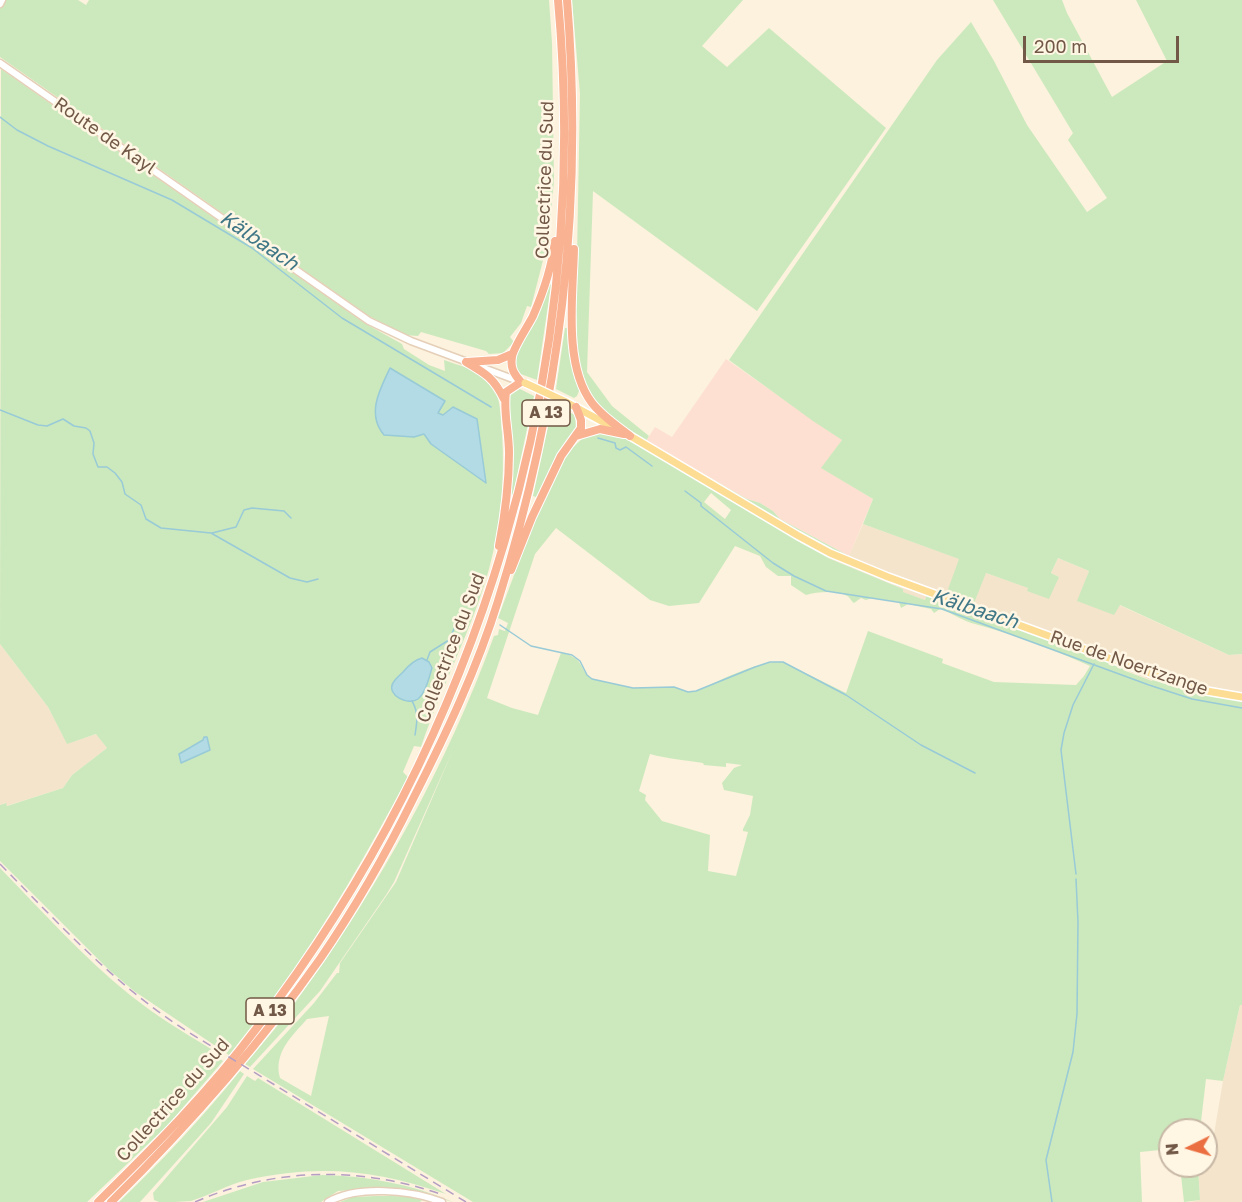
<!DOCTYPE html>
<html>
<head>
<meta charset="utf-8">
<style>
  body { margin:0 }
  #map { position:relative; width:1242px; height:1202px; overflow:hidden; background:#fcf2dd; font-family:"Golos Text",sans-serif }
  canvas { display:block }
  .north { position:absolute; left:1158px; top:1118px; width:60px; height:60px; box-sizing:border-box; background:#fff6e4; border:2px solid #c7b7a5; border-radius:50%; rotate:265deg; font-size:16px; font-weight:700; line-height:24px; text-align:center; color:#725846 }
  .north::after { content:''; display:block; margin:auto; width:21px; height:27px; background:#ea6e3f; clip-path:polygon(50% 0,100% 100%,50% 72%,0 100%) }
  .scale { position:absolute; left:1023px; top:36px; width:156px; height:27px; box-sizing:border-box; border:3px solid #725846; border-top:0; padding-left:8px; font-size:18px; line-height:21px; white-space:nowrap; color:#725846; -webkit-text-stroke:4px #fff6e4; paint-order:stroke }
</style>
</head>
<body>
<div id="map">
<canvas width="1242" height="1202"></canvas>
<div class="north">N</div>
<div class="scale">200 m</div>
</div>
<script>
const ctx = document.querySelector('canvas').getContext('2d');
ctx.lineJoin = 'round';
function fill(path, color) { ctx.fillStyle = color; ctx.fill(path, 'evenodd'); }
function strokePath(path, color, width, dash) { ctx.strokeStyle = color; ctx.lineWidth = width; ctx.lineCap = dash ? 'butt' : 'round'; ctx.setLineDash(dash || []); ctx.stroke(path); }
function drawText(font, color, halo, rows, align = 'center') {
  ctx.font = font + ' "Golos Text",sans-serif'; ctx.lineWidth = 5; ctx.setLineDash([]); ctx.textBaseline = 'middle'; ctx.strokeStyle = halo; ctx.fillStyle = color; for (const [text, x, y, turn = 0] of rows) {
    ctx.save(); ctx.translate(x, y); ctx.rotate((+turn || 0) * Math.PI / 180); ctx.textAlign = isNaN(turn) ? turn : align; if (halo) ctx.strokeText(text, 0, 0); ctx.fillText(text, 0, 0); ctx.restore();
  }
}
fill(new Path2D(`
  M863,524L960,559L986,573L1029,588L1028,591L1059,577L1051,573L1058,558L1089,571L1078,601L1119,605L1229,655L1242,654V701L1202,694L1154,679L1153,681L1122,669L1123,666L927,595L925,600L902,592L903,589L828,558L830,553L847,560Z
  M0,644L48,707L67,743L97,734L107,748L72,775L63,788L6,806L5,803L0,805Z
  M1240,1005H1242V1202H1190L1200,1200L1198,1166H1206V1133L1214,1134L1223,1081Z`), '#f4e4cc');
fill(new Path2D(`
  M726,359L842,440L822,468L873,499L849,556L780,519L773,511L760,503L747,499L646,441L655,427L672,437Z`), '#fde0d1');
fill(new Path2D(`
  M5,0H78L86,5L89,0H549L552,43L554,181L548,241L531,307L527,306L521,323L510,337L514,342L503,353L489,354L486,351L421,332L418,336L404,335L369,316L0,57V8Z
  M572,0H743L702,46L727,67L769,28L886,128L757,311L593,191L587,372L612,406L649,436L646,441L613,419L595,403L583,381L578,358L576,311L580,94Z
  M993,0H1062L1067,13L1112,97L1167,61L1136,0H1242V654L1229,655L1120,605L1114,615L1077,601L1089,571L1058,558L1051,573L1059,577L1049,599L1027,591L1028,588L986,573L974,603L947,592L959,559L863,524L873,499L821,468L842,440L813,421L729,360L937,60L971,22L994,61L1027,125L1087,212L1107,198L1068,140L1073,133Z
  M1,69L366,324L402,344L404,349L429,365L445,371L444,360C457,365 476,369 486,378C502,392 500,414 502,433C505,478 501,525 489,569C472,630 441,687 421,747L414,746L403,772L408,777C368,851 327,924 277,993C262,1014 245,1034 229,1055L134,991L108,969L0,861V805L6,803L7,806L63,788L72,775L107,748L96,734L67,744L48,707L0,644Z
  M548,284L551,285L537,380L518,373L515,369V355L528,332Z
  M565,328H570L579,391L577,396L574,398L556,389Z
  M514,389H520L534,396L513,495L510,494L507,400Z
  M553,404L575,415L576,430L539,498L533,496Z
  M601,432L628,439L659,456L663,451L747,499L760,503L773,511L780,519L849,556L847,560L830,553L828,558L903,589V592L925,600L927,594L1124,666L1123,670L1152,681L1154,679L1202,694L1242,701V1005H1240L1223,1081L1206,1079L1200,1130H1170V1149L1140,1152L1142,1202H473L253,1069L314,1003L337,973H339L340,963L396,882L453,750L394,882L386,895L320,991L250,1067L245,1064C263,1043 281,1023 297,1000C378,889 447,765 494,636L498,635L499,629L505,631L508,623L498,618L532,527L566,454L585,436ZM711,493L731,510L725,519L704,502ZM556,528L650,600L669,606L699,603L735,546L760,556L766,567L778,576H791V585L806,595C817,592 837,590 847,596C850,597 851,601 854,603L861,598L866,600L872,598L899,602L901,608L908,604L931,609L934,613L940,609C952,613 963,621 975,624C1015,635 1052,649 1090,666L1084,676L1076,685L994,682L942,663L943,659L868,631L846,693L783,662C761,659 717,682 696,691L688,692L674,687L633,688L592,679C577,668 586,658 561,653L538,715L512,708L487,698L535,554ZM650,754C668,759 685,760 703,763L704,765L726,767V763L742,765L734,768L722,783L724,790L753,796L750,815L743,829V831L748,832L736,876L708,871L710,835L662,821L645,800L646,795L639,791ZM329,1016L311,1096L280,1078C273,1053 292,1036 307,1019Z
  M0,868C42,911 83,957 130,995C155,1015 183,1032 211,1049L209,1052L223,1061L167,1126L87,1202H0Z
  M240,1071L244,1074L211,1123L140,1202H119C162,1161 202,1118 240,1071Z
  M247,1076L255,1081L258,1078L446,1194C375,1170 320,1164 247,1180C227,1185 210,1195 191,1201C181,1202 168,1202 159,1202L154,1200L153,1193L227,1107Z
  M1180,1166H1198L1200,1200L1184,1202Z
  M322,1175C368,1176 411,1184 453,1202L411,1190L370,1189L338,1191L321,1202H203L263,1182Z
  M376,1196C396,1196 415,1196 435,1202L422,1200L420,1202H340L353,1197Z`), '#cce9bd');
const water = new Path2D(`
  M390,368L445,401L438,413L443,415L453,407L477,419L486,483L431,444L424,434L414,437L384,435C366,414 380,389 390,368Z
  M422,658L429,662L432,668C429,678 426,692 418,699C408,706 386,695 393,683C395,679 400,675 403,672C408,666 414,660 422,658Z
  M204,737H207L210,750L181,763L179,754L203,740Z`);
fill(water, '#b2dbe5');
strokePath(water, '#98cad7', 1.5);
strokePath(new Path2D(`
  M0,117L17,130L48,146L172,200L252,248L342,318L491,407
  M0,410L38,425L47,426L63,419L74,426L86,428L90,431L94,443L93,454L98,467H107L115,473L122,482L125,494L141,505L146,519L161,528L211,533L290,578L307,582L318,579
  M598,438L615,443L616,448L620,450L626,447L652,466
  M685,491L701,503V506L773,563L794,576L826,591L942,609L1149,685L1192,699L1242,708
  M212,533L236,527L244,510L252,508L284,511L291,518
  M500,625L531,646L572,655L580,661L587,675L592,679L633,688L674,687L688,692L696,691L755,667L770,662H783L846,695L921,745L975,773
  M427,660L430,652L449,640L462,611L469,614
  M412,701C419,713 417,722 415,735
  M1076,874L1061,750L1064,733L1073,705L1094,664
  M1052,1202L1046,1160L1073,1052L1077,1014L1078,922L1076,879`), '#98cad7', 1.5);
const secondary = new Path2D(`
  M0,4L2,0
  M0,63L369,321L411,341L521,382
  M328,1202C357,1185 411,1190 442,1202`);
const primary = new Path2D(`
  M566,402L614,428
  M627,434L797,535L830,553L888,577L1158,676L1201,690L1242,697`);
const motorway = new Path2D(`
  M574,249C573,295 563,365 592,403C602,416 617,426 630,436
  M466,362C485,373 494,378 504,399
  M467,362L498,360L512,354
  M576,436L600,429L624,434
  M499,546C505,515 509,484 509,453C509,432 503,411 506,392L521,382C514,374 510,368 512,357C513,348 528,326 533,316C543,293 552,266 555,241
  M511,570L532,517L561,456L581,428V420L576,407
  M98,1202C154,1147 209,1092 256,1029C481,736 592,369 558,0
  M111,1202C188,1126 258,1047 320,959C355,908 387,852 414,797C446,734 477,669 498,601C560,403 584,207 567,0`);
strokePath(secondary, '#e5cfb8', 9);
strokePath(primary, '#fff', 10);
strokePath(motorway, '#fff', 10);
strokePath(secondary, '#fff', 6);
strokePath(primary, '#fddc94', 7);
strokePath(motorway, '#f9b392', 8);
strokePath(new Path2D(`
  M0,864C59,924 114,984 185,1030L466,1202
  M195,1202C275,1167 361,1166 443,1195`), '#b59ec4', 1.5, [9, 6]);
const primaryBridge = new Path2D(`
  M525,383L566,402`);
strokePath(primaryBridge, '#fff', 10, []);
strokePath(primaryBridge, '#fddc94', 7);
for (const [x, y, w] of [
  [546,413,48],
  [270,1011,48]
]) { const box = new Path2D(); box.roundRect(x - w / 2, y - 13, w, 26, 4.5); ctx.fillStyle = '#fff6e4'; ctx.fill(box); strokePath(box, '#725846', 1.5); }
drawText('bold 16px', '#725846', null, [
  ["A 13",546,413],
  ["A 13",270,1011]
]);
drawText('18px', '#725846', '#fff6e4', [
  ["Route de Kayl",105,136,35],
  ["Collectrice du Sud",545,180,-88],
  ["Collectrice du Sud",451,648,-69],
  ["Rue de Noertzange",1129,663,19],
  ["Collectrice du Sud",173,1100,-48]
]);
drawText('italic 20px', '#407786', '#fff6e4', [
  ["Kälbaach",259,241,34],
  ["Kälbaach",975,609,18]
]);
</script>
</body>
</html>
